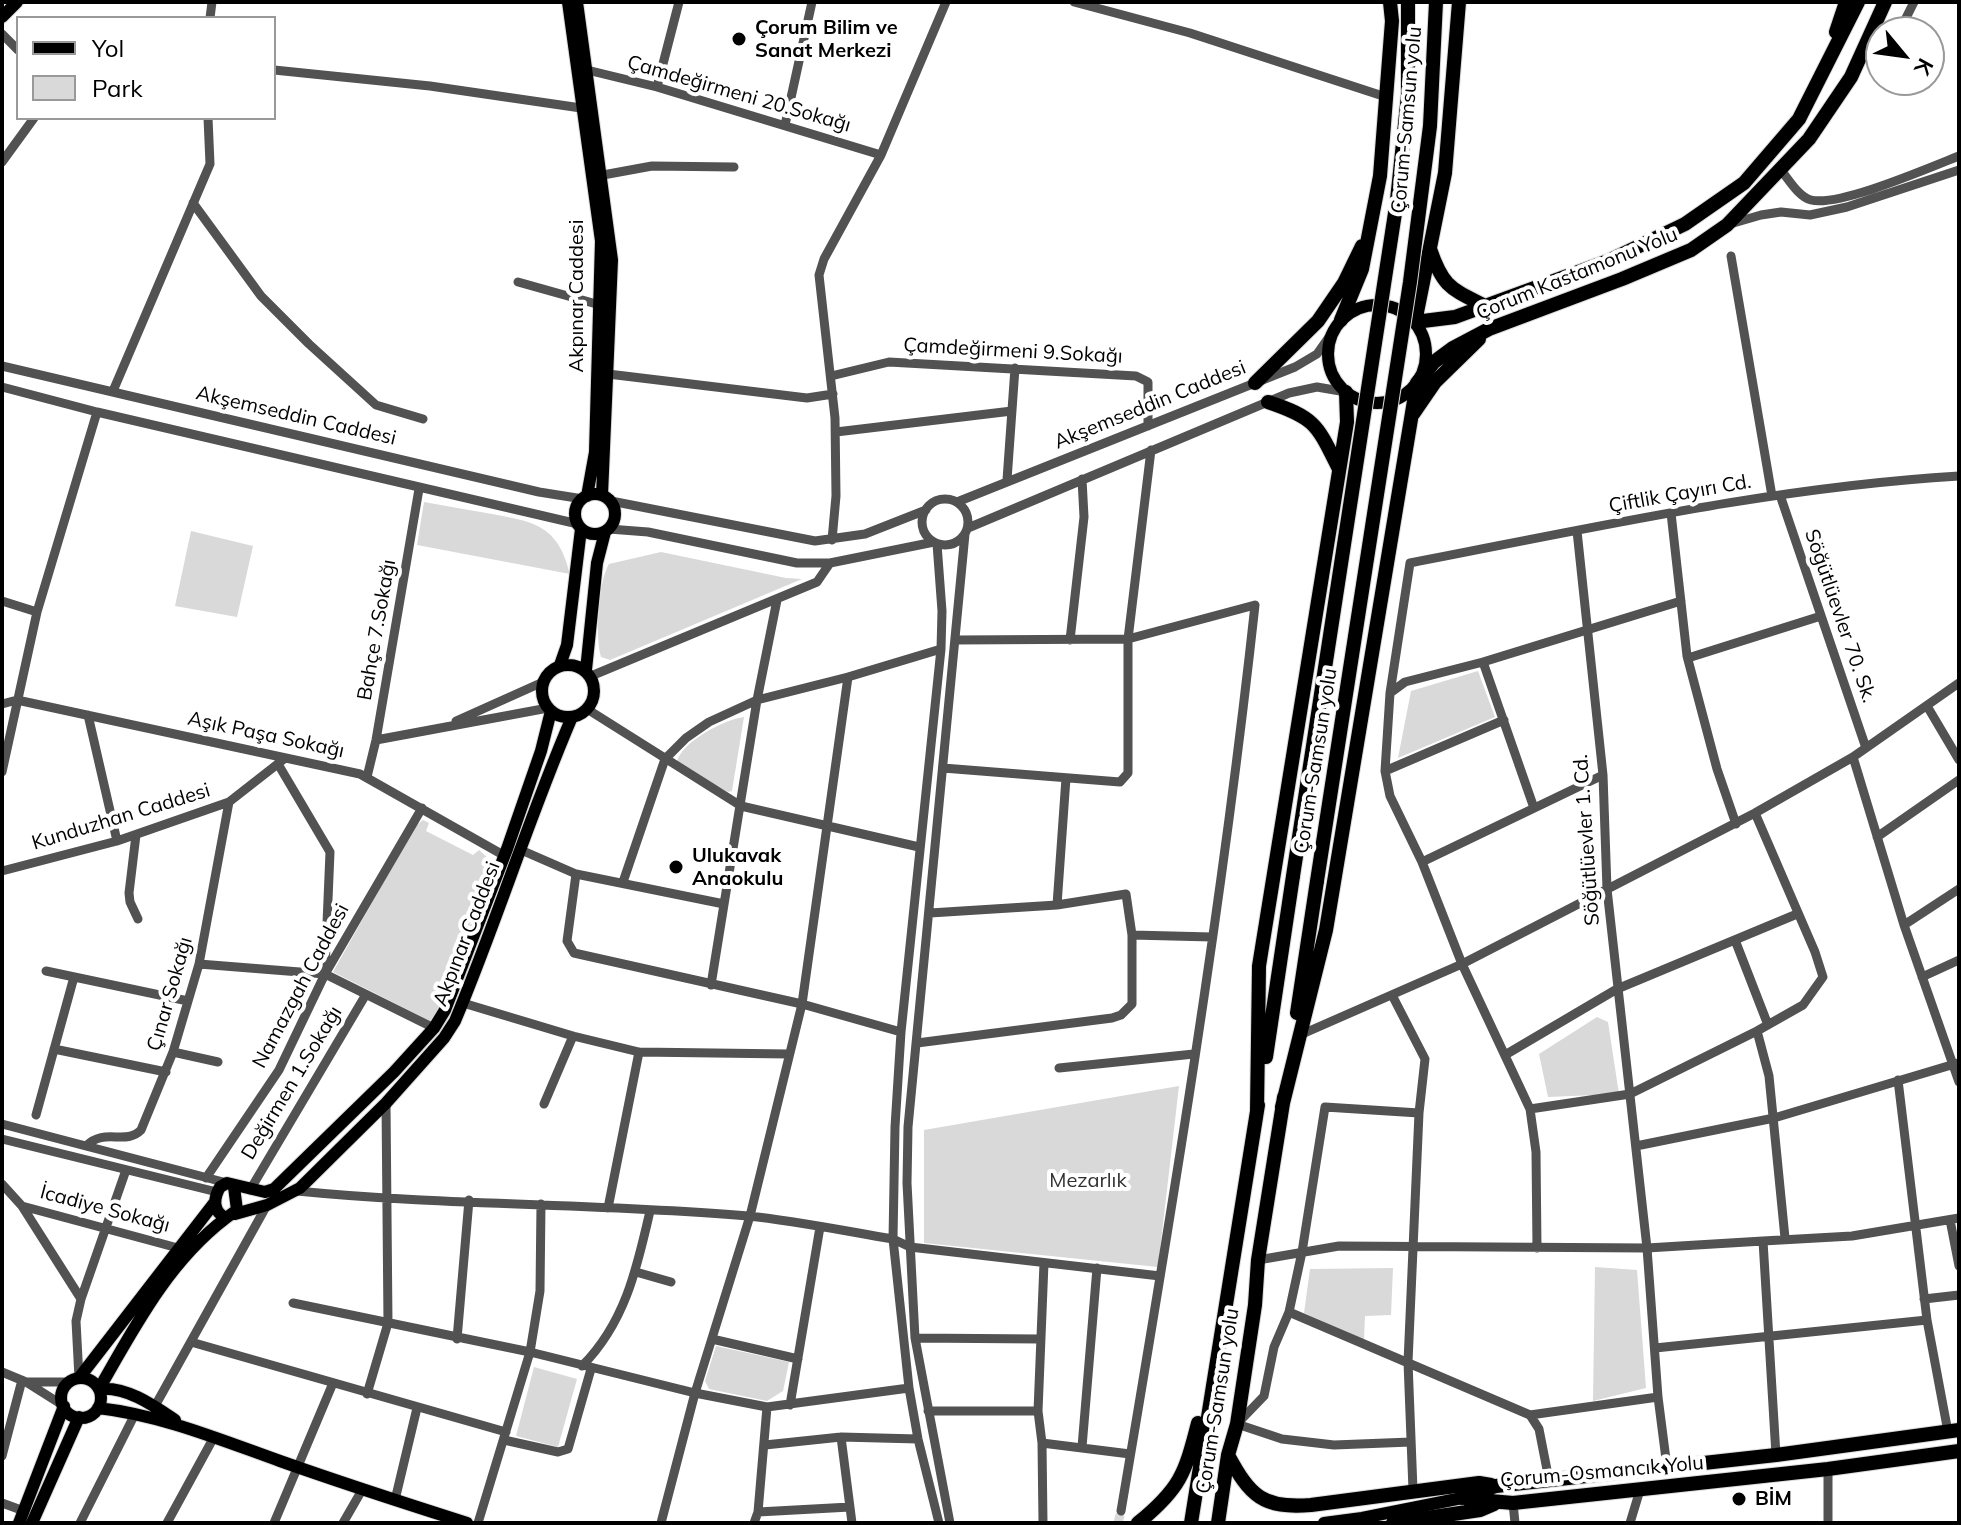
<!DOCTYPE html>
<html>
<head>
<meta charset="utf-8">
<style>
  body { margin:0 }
  #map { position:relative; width:1961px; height:1525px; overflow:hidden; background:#fff; font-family:Mulish,sans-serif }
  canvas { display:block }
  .frame { position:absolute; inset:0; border:4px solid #000; pointer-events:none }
  .legend { position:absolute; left:16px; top:16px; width:260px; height:104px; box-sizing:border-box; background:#fff; border:2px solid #999; margin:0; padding:10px 14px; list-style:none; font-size:24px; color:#000 }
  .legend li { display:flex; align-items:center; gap:16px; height:40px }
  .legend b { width:40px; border:2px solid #999 }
  .north { position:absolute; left:1865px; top:16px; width:80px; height:80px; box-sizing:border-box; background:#fff; border:2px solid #999; border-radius:50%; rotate:119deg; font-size:22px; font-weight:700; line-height:32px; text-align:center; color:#000 }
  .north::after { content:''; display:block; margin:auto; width:28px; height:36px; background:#000; clip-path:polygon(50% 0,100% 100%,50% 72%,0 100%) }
</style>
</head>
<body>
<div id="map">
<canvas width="1961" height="1525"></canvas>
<div class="frame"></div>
<ul class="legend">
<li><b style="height:10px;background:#000"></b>Yol</li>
<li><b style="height:22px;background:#d9d9d9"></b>Park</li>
</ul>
<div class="north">K</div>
</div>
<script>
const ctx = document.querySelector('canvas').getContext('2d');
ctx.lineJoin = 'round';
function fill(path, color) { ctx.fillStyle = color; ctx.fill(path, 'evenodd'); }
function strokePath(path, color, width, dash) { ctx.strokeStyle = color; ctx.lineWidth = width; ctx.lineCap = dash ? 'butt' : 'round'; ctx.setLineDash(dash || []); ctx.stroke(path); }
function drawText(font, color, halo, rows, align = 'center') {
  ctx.font = font + ' Mulish,sans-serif'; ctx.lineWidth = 8; ctx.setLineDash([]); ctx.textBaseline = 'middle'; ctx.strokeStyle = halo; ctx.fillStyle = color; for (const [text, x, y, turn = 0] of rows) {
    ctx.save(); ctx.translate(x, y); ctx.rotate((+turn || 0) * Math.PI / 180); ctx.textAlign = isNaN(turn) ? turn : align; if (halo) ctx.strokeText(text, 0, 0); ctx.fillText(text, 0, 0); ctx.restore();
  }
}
fill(new Path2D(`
  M424,502C446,506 469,510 492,514C536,522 558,526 570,574L417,545Z
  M191,531L253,546L237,617L175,606Z
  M661,552L786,578L802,579L610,660L601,657C595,637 598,582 609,564Z
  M1478,671L1495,717L1398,758L1411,691Z
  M744,717L732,791L728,792L677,763C679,743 725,719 744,717Z
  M423,820L429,823L426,831L473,855L479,850L489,859V868L447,993L432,1022L333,972L415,826Z
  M1597,1017L1608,1022L1619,1094L1548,1097L1539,1054Z
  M1179,1086L1158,1267L924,1243V1130Z
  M1595,1267L1637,1270L1646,1388L1593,1401Z
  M1393,1268L1391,1315L1365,1316L1364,1340L1304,1313L1310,1269Z
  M716,1346L789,1362L783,1391L767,1401L709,1389L705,1381Z
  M534,1367L577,1379L558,1447L516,1436Z`), '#d9d9d9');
strokePath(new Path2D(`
  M1118,1523L1121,1511`), '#d9d9d9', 9, [9, 4.5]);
const major = new Path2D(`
  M568,2L601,241L595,452L587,496
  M577,2L612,260L602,495
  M2,17L17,2
  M1328 354a49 49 0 1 1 98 0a49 49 0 1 1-98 0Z
  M575 514a20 20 0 1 1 40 0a20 20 0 1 1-40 0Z
  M542 691a26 26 0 1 1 52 0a26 26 0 1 1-52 0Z
  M560,665L567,645L581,529
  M586,670L597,563L605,532
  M234,1187L237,1210L226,1218C213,1212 213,1199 220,1187L227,1183L265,1192L274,1189L394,1072L434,1028L445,1010L507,849L541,751L551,711
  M235,1214L267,1205L300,1188L386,1103L444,1038L455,1021C497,921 529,817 572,717
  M79,1378L215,1202
  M61 1398a20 20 0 1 1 40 0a20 20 0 1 1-40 0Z
  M99,1389C134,1328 168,1262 226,1218
  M99,1389C126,1386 153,1405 175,1420
  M98,1408C161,1415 221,1440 280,1461C342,1483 404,1503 467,1523
  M19,1523L64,1406
  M32,1523L79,1417
  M1324,1523L1362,1518L1462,1498`);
const highway = new Path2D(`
  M1459,2L1445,173L1415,322L1455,317L1608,261L1685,224L1744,183L1799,119L1858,2
  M1836,32L1846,2
  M1430,249C1443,287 1450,288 1485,306
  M1341,320L1362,269L1380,176L1392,21L1390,2
  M1255,383L1318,321L1344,283L1362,246
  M1268,402C1316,418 1317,425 1339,469
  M1413,414L1435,382L1479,339
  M1297,1013L1317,881
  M1266,1057L1293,876
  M1282,1107L1326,930L1417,383L1434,362L1453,348L1489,329L1622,279L1691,250L1727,225L1809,139L1851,77L1885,2
  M1257,1111L1259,966L1347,422L1346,392
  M1228,1455C1250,1496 1263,1509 1311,1505L1479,1483L1491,1485
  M1462,1498L1496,1486L1776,1455L1959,1430
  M1467,1499L1513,1503L1828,1469L1959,1451
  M1138,1523C1180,1489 1185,1474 1198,1423
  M1191,1523L1258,1105
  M1218,1523L1228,1455L1237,1424L1255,1305L1258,1260L1284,1097
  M1393,1523L1480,1510L1494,1504`);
strokePath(major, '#dbdbdb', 14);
strokePath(highway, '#dbdbdb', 16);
strokePath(new Path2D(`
  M1074,2L1190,33L1386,97
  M210,18L212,2
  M1899,32L1914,2
  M2,34L18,50
  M274,70L430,86L581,108
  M587,70L657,87L881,155
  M1879,74L1881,69
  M657,87L679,2
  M785,125L812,2
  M2,162L34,118
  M1781,170C1789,180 1799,197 1811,200C1839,207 1928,168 1959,156
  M603,175L652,166L734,167
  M193,203L261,296L309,344L376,405L423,419
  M1730,224L1761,215L1781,212L1810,215L1847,207L1959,170
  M1731,256L1772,496
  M518,282L600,305
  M2,366L539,492L583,499
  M608,374L807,398L833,394
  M831,376L889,362L1136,376L1148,382V426
  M2,387L97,412L578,524
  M113,391L210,164L208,118
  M836,432L1012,411
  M1007,480L1015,368
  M1780,495L1866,748
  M922 522a23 23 0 1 1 46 0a23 23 0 1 1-46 0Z
  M611,501L815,541L865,534L926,510
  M957,502L1295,367L1317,354L1341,320
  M1671,513L1687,656L1717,769L1736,824
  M968,528L1289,393L1317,387L1346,392
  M609,529L648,532L797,563H830L934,542
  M1577,531L1603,775L1607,889L1647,1248L1658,1397L1667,1467
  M832,540L836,496L835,418L819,275L824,259L881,155L946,2
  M937,544L942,611L941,649L901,1032L895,1127L893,1239L909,1388L918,1439L939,1523
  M2,601L37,612
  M956,640L1128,639L1255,605C1222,908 1172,1210 1121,1511
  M1070,640L1084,517L1082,479
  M1688,658L1821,616
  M1483,662L1534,808
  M591,676L817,582L830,563
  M1390,693L1405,682L1483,662L1681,601
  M2,704L17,700L360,774L505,856
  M1927,706L1959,760
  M587,709L741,806L919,847
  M88,715L117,841
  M456,721L543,682
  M376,740L548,708
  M1853,757L1904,925L1959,1082
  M278,764L330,852L325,971
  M943,768L1120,782L1128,773V639L1151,450
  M1385,771L1504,720
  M2,772L37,612L97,412
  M367,777L376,740L419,489
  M136,835L129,893L130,902L138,919
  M1877,837L1959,780
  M521,850L576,874L724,904
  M1422,862L1390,796L1385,771L1390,693L1410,563C1592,528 1774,487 1959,476
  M2,871L117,841L229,802L284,759
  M576,874L567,941L574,953L802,1004L901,1032
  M623,882L665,759L686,738L709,722L757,700L848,677L941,649
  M1057,905L1066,778
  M1904,925L1959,889
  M1132,935L1212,937
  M1735,940L1768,1025
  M199,964L325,974L434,1028
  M46,971L188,1001
  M1922,977L1959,960
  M711,985L757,700L777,600
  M1392,995L1425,1059L1419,1113L1408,1362L1413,1490
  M463,1003L573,1036L639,1052L789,1054
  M1757,1031L1769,1076L1785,1238
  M1300,1035L1462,964L1755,813L1853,757L1959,683
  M917,1043L1112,1018L1121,1015L1132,1004V935L1126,894L1057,905L930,913
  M54,1049L166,1072
  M173,1052L218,1062
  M1505,1055L1617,989L1797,914
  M1059,1068L1194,1054
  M1898,1080L1927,1320L1948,1432
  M544,1104L573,1036
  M1530,1109L1630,1094L1757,1031L1803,1005L1823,977L1815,952L1755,813
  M36,1115L74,977
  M2,1124L227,1183
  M2,1139L217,1192
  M86,1146C105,1127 125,1146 141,1130L173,1052L199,964L229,802
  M1636,1146L1774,1118L1958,1063
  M206,1178L279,1070L325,974L422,808
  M2,1184L22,1206L81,1299
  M250,1190L365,996
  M297,1191C447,1206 598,1203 748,1216C797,1221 845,1231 893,1239L910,1247L1160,1276
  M22,1206L178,1248
  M608,1208L639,1052
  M1950,1220L1959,1266
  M1763,1241L1776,1455
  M1537,1248L1536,1152L1530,1109L1462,964L1422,862L1603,775
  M1258,1260L1339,1246L1647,1248L1763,1241L1852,1236L1959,1218
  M636,1272L671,1282
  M1924,1299L1959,1295
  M293,1303L530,1352L695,1393L767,1407L909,1388
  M1289,1312L1530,1415L1658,1397
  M915,1338L1039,1339
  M457,1339L469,1200
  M712,1339L798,1359
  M191,1342L506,1432
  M1655,1348L1927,1320
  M582,1366C625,1323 637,1268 650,1211
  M2,1372L26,1382L64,1406
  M79,1378L76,1321L81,1299L126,1170
  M26,1382H69
  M367,1394L388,1323L386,1103
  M790,1405L820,1227
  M155,1406L267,1205
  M928,1411H1038
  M1530,1415L1539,1429L1549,1480
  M841,1437L852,1523
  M504,1440L558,1452L568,1449L591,1369
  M1411,1442L1334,1445L1282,1439L1237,1424L1264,1396L1274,1347L1289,1312L1302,1252L1325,1107L1419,1113
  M1042,1443L1130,1454
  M765,1445L841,1437L918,1439
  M1082,1447L1097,1268
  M2,1456L22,1380
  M1828,1469V1523
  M395,1500L417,1408
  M2,1503L24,1511
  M1513,1503L1515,1523
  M758,1512L850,1507
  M80,1523L135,1414
  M167,1523L214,1437
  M274,1523L333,1383
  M343,1523L362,1490
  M478,1523L530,1352L540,1291L541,1204
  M661,1523L695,1393L750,1216L802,1004L848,677
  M754,1523L758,1512L767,1407
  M950,1523L915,1338L907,1183L908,1127L965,534
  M1043,1523L1042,1443L1038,1411L1044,1263
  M1630,1523L1640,1490`), '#525252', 9);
strokePath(major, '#000', 12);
strokePath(highway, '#000', 14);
const highwayBridge = new Path2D(`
  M1293,876L1397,200L1408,95V2
  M1317,881L1410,282L1430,126L1436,2`);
strokePath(highwayBridge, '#dbdbdb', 16, []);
strokePath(highwayBridge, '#000', 14);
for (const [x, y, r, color] of [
  [739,39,8,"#000"],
  [676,867,8,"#000"],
  [1739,1499,8,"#000"]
]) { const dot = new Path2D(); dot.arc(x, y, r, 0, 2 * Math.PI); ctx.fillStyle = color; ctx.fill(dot); strokePath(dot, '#fff', 3); }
drawText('bold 20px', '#000', '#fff', [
  ["Çorum Bilim ve",755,28],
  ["Sanat Merkezi",755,51],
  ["Ulukavak",692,856],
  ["Anaokulu",692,879],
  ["BİM",1755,1499]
], 'left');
drawText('20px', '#000', '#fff', [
  ["Çamdeğirmeni 20.Sokağı",739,94,16],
  ["Çorum-Samsun yolu",1407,120,-85],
  ["Çorum Kastamonu Yolu",1577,274,-22],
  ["Akpınar Caddesi",577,296,-90],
  ["Çamdeğirmeni 9.Sokağı",1013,351,3],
  ["Akşemseddin Caddesi",1150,405,-22],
  ["Akşemseddin Caddesi",296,416,13],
  ["Çiftlik Çayırı Cd.",1680,494,-10],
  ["Söğütlüevler 70. Sk.",1840,616,71],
  ["Bahçe 7.Sokağı",377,630,-80],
  ["Aşık Paşa Sokağı",266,735,12],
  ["Çorum-Samsun yolu",1316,761,-81],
  ["Kunduzhan Caddesi",121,817,-17],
  ["Söğütlüevler 1. Cd.",1587,840,-94],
  ["Akpınar Caddesi",467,934,-69],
  ["Namazgah Caddesi",301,986,-62],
  ["Çınar Sokağı",170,994,-74],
  ["Değirmen 1.Sokağı",292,1083,-59],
  ["İcadiye Sokağı",105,1209,15],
  ["Çorum-Samsun yolu",1218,1401,-81],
  ["Çorum-Osmancık Yolu",1602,1472,-5]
]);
drawText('20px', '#303030', '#fff', [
  ["Mezarlık",1088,1181]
]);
</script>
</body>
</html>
